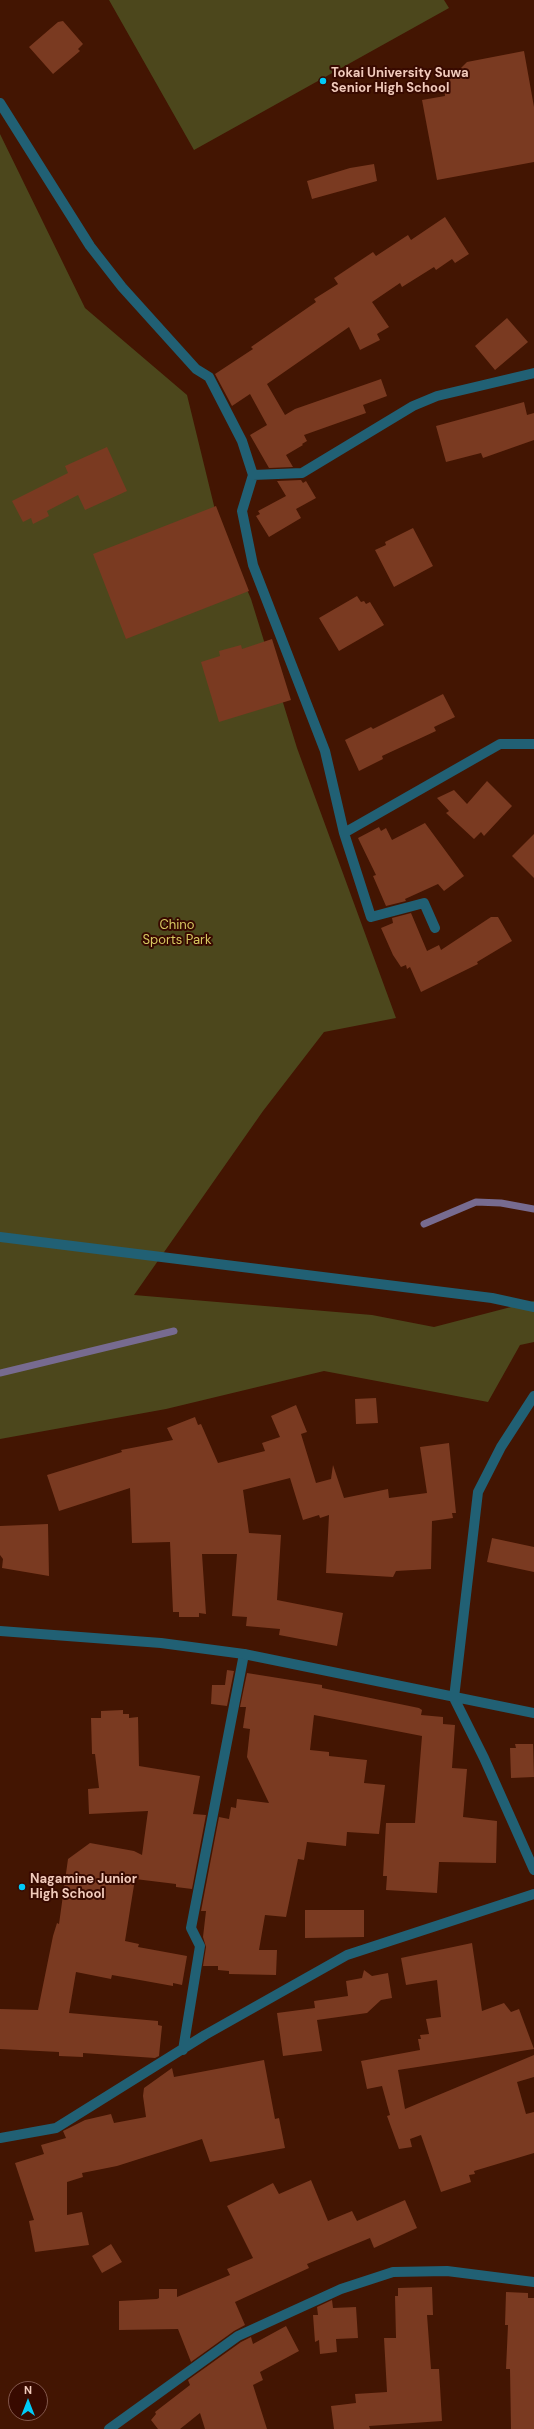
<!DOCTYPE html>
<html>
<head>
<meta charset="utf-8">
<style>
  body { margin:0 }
  #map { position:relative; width:534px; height:2429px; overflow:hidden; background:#431502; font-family:"DM Sans",sans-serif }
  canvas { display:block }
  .north { position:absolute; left:8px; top:2381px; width:40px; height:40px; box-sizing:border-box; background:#380a00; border:1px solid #82574b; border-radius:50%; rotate:0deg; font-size:11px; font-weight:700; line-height:16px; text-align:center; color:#f1cabb }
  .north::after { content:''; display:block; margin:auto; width:14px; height:18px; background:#00cbf8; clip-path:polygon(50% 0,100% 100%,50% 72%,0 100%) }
</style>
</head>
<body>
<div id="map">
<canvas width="534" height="2429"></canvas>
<div class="north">N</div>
</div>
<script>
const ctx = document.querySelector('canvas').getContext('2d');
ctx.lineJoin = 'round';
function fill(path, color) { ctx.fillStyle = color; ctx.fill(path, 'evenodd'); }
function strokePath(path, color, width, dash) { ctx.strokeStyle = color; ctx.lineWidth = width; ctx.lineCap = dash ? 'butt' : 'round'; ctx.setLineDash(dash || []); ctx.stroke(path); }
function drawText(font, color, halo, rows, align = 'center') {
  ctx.font = font + ' "DM Sans",sans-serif'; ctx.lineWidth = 4; ctx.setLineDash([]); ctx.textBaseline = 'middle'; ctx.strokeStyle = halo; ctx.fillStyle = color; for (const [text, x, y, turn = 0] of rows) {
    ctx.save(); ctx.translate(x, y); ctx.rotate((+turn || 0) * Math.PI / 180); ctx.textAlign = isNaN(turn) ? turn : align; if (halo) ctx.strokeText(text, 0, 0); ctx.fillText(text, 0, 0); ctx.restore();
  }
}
fill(new Path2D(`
  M109,0H444L449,8L194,150Z
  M0,134L85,308L187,395L218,522L251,599L297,748L396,1018L324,1032L263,1111L134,1295L372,1315L434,1327L534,1301V1342L520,1345L488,1402L324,1371L166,1409L0,1439Z`), '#4c471c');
strokePath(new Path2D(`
  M424,1224L476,1202L501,1203L534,1209
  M0,1373L174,1331`), '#776b90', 7);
fill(new Path2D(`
  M63,21L83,44L78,49L80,51L53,74L29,47L58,22Z
  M524,51L534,107V162L437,180L422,100L445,96L444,85L467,62Z
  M374,164L377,181L312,199L307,181L350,168Z
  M445,217L469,254L455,263L452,259L436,270L434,267L402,287L400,283L372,302L389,327L377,334L380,340L360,350L349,327L267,384L285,415L295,409L381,379L387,396L363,405L366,413L304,435L307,441L302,444L303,445L286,455L293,467L269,468L250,435L267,425L250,394L232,406L215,374L253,349L251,347L316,302L314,299L338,284L334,278L373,252L376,256L408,235L411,240Z
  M507,318L528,342L495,370L475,346Z
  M524,402L527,415L534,413V440L483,458L481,453L446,462L436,426Z
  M107,447L127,491L85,510L78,495L47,511L49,516L33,524L31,518L23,522L12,501L68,473L65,466Z
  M301,480L303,483L306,481L316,498L296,509L301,518L269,537L256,516L260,514L258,511L286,496L277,481Z
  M216,506L249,591L126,639L93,554Z
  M413,528L433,566L394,587L375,550L386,545L385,542Z
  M357,596L361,602L364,601L366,604L370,602L384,625L339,651L319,618Z
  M272,639L291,700L219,722L201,662L220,656L219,651L241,645L242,649Z
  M443,694L455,717L434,727L436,731L382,756L383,759L359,771L345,740L371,727L373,729Z
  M487,781L512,806L484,836L481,832L474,839L446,813L449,811L437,798L454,790L467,804Z
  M425,823L464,876L444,891L438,884L405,899L406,901L386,906L373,876L376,875L358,838L379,827L381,831L386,828L392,840Z
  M534,834V878L512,856Z
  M411,913L427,951L439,945L441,950L491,917H498L512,941L477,962L478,964L421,992L410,967L407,969L406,965L401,967L393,955L381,928L393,923L392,918Z
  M376,1398L378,1423L356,1424L355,1399Z
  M296,1405L307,1432L301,1434L316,1483L331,1479L333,1465L344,1498L388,1489L389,1498L427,1493L420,1447L449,1443L456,1513H452L453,1518L432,1521L431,1569L396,1571L393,1577L326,1573L329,1515L320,1518L319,1515L303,1520L290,1478L243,1490L249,1533L281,1535L277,1600L343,1613L337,1646L279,1635L280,1629L246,1626L247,1617L232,1616L237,1554H202L206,1614L199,1613V1617H179V1612H173L170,1542L132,1543L130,1488L59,1511L47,1475L122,1452L121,1450L173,1440L167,1428L195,1417L198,1425L201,1424L218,1463L265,1451L262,1443L280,1437L271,1416Z
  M48,1524L49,1576L2,1568L3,1559L0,1555V1526Z
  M492,1538L534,1547V1572L487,1562Z
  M227,1670L234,1671L227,1706L211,1704L212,1685H225Z
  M247,1673L322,1685V1688L419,1708L422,1710L421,1715L443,1717V1724L455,1725L452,1768L467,1769L463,1817L497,1821L496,1863L439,1862L437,1893L386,1890L387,1876H383L386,1823H415L422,1736L314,1715L310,1750L329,1752V1756L367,1760L364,1783L385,1785L379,1834L347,1832L346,1846L307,1842L304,1860L298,1859L286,1917L265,1915L259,1950H277L276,1975L229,1974V1971L218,1970V1966H203L206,1947L203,1937L206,1911H201L219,1817L229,1819L231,1807L236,1808L237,1799L269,1803L247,1757L250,1729L243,1728L246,1707H240Z
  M123,1710V1714H129V1718L138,1717L139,1766L200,1776L193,1814L206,1815L192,1889L176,1887V1884L135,1879L125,1941L139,1944L138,1947L187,1956L182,1985L173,1983V1986L112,1975L111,1979L76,1972L69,2013L158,2021V2025L162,2026L159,2056L155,2058L83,2053V2057L59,2056V2052L0,2049V2009L38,2010L53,1936L57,1923L59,1924L68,1859L90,1843L134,1851L142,1855L148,1811L89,1814L88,1789L99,1788L95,1754H92L91,1718H101V1711Z
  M515,1744H533L534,1777L511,1778L510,1748H516Z
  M305,1910H364V1937L305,1938Z
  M472,1943L482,2011L504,2003L511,2012L519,2009L534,2049L398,2070L405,2109L534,2055V2077L517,2082L526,2114L534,2112V2153L474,2171L475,2174L469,2175L471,2182L441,2192L421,2135L410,2139L412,2147L399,2149L387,2116L390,2115L382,2086L367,2089L361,2061L420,2050L418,2039H421L420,2035L429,2034L426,2019L441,2017L437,1980L406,1985L401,1958Z
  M364,1970L372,1976L388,1973L392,1998L381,2000L367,2013L317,2020L322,2051L283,2056L277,2013L315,2008L314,2001L348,1996L346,1981L362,1978Z
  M264,2060L275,2119L279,2118L285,2148L210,2162L202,2139L117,2166L82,2173L83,2177L67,2182V2215L82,2212L89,2245L35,2252L29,2221L34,2220L15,2163L44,2154L41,2145L66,2138L63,2131L85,2120L111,2114L114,2123L146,2117L143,2096L144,2088L172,2068L174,2077Z
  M311,2180L328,2221L352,2211L357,2221L405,2200L417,2228L374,2248L370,2238L307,2264L309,2268L235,2302L245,2325L234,2331L191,2362L178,2329L119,2330V2301L157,2299L159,2298V2289H177V2297L230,2275L227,2269L253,2258L227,2206L273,2183L279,2194Z
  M111,2244L122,2262L102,2273L92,2256Z
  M432,2287L433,2315H427L431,2369H439L442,2421L369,2426L370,2429H334L331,2406L356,2403L355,2394L387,2392L384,2338H396L395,2296H398V2288Z
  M506,2292L528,2293V2298H534V2429H511L510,2369H506L508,2325H505Z
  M332,2300L333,2308L356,2307L358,2338L336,2339L337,2352L320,2354L319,2340L315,2342L313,2315H318L317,2307Z
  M286,2326L299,2351L260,2372L263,2380L253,2385L267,2429H205L200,2413L180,2429H158L151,2420L156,2414L155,2412L190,2385L188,2380L241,2342L251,2337L253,2344Z`), '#7a3a21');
strokePath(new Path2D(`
  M0,103L90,246L122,287L196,369L209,377L242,441L253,475L242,511L253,565L325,751L344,833L500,744H534
  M253,475L302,473L413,406L437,396L534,373
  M344,833L371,917L424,903L435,928
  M183,2050L200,1946L191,1928L244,1654
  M0,2138L56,2128L205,2035L347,1955L534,1894
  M109,2429L238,2336L341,2289L393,2272L447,2271L534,2282`), '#216074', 10);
strokePath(new Path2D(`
  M0,1237L492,1298L534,1307
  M534,1396L501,1447L478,1492L454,1698L484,1758L534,1870
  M0,1631L161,1643L244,1654L534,1713`), '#216074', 10);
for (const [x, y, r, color] of [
  [323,81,4,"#00cbf8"],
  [22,1887,4,"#00cbf8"]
]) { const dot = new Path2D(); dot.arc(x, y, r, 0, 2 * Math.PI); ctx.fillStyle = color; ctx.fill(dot); strokePath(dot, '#380a00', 1.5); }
drawText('bold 13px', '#f1cabb', '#380a00', [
  ["Tokai University Suwa",331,74],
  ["Senior High School",331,89],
  ["Nagamine Junior",30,1880],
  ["High School",30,1895]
], 'left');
drawText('13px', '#d7c961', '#380a00', [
  ["Chino",177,926],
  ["Sports Park",177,941]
]);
</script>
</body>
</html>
